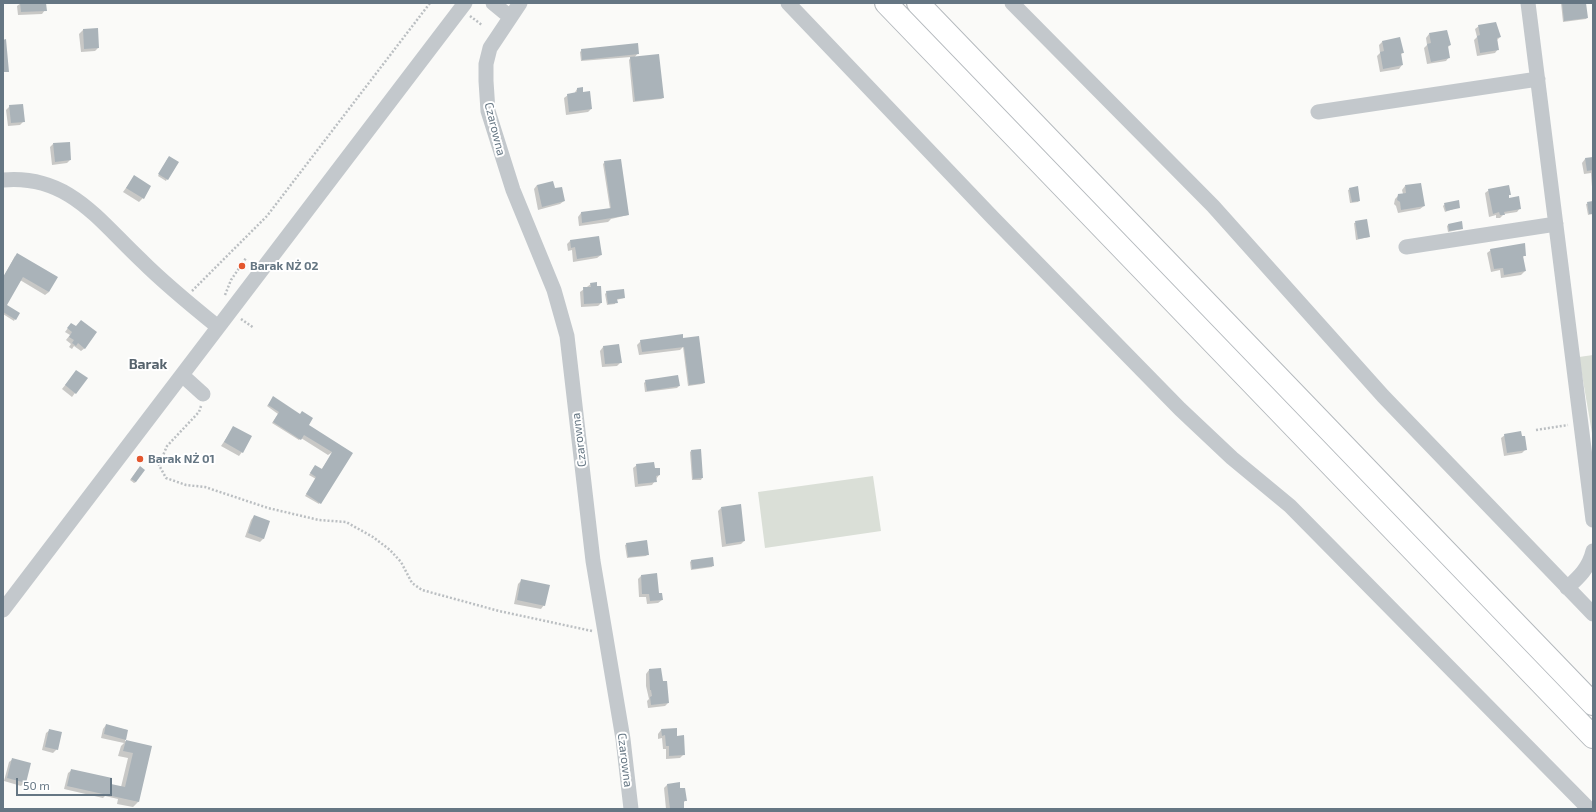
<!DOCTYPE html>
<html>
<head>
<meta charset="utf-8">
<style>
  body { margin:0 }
  #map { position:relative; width:1596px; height:812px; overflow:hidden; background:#fafaf8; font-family:"Exo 2",sans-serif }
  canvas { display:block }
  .frame { position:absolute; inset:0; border:4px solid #657683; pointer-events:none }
  .scale { position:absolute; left:16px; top:778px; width:96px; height:18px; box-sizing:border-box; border:2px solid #657683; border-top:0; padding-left:5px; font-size:12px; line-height:14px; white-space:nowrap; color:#657683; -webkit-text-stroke:3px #fff; paint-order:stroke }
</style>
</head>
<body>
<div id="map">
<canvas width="1596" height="812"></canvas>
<div class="frame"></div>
<div class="scale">50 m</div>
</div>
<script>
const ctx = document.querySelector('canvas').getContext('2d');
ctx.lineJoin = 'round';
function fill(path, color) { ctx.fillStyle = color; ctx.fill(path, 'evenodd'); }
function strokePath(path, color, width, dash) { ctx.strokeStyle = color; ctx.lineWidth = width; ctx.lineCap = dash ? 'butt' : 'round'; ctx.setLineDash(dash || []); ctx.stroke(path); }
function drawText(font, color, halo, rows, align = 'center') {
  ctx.font = font + ' "Exo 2",sans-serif'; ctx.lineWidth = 4; ctx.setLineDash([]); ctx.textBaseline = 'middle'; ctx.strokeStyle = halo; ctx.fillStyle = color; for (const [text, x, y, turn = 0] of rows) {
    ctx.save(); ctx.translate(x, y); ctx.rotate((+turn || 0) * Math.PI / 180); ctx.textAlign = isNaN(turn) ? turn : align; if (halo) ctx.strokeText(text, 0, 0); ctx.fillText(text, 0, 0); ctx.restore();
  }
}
fill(new Path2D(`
  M1593,355V439L1579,357Z
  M873,476L881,531L765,548L758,492Z`), '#dadfd7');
fill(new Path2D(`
  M21,3H45V10L42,14L18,15L17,6Z
  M1561,3H1585L1587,18L1586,19L1563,22Z
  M1479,26L1500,37L1497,40L1498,49L1495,53L1477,56L1474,40L1477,37L1475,29Z
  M97,29L98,48L95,51L81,52L79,34L83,30Z
  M1429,34L1450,45L1447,48L1449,57L1446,61L1427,64L1424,48L1427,45L1426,38Z
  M1382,42L1403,53L1400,55L1402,65L1399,69L1380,72L1377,56L1380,53L1379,45Z
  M582,50L638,53L634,58L663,98L661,99L633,102L629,60L631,57L581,61L580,52Z
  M577,89L582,93L591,109L588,112L566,115L564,98L568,95L574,94Z
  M10,106L24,121L20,125L8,126L6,110Z
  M53,144L70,160L67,163L52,165L50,147Z
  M168,158L167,179L166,181L158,176Z
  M1593,158V186L1592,187L1591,173L1584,174L1582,163L1585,159Z
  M605,162L628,215L611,219L608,222L579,226L578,217L581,213L610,209L603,164Z
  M134,177L143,198L139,202L123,192Z
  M537,185L554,189L564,201L560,204L538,210L534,189Z
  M1405,186L1424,206L1420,209L1398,213L1396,206L1394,204L1395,199L1399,195L1403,194L1402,190Z
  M1350,189L1359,201L1358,202L1350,203L1348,190Z
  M1489,190L1510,194L1508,196L1509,199L1520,208L1517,212L1504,214L1500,218H1496V215L1489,217L1485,193Z
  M1593,202V214L1588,215L1586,204Z
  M1445,204L1459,207L1445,212L1443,206Z
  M1366,220L1369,237L1356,240L1354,223Z
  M1448,225L1462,229L1448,232L1447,226Z
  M570,241L601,255L597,258L573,262L572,250L568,251L567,244Z
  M1491,250L1525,255L1522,258L1525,271L1521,275L1501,278L1500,270L1491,272L1487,253Z
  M15,256L49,292L45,295L20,280L5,306L15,319L14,321L3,314V278Z
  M591,284L596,287L601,303L598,306L581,307L580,292Z
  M607,292L624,298L616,300L615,304L607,305L605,294Z
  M71,324L85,348L81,351L74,346L72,349L69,347L71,344L66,340L70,335L65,332Z
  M682,336L704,383L702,384L688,386L683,347L680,350L639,355L637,345L641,341Z
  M603,347L621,362L617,366L602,367L600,351Z
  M73,375L75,393L72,397L62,389Z
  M646,381L679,386L677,388L645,392L644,383Z
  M272,399L307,425L352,453L319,504L305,496L316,479L309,475L314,467L321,470L334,451L328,455L301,438L299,440L272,423L278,414L267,406Z
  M234,427L242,452L239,456L221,446Z
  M1505,435L1526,449L1522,453L1504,456L1501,438Z
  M691,451L702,478L701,480H692L690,452Z
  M637,465L654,470L659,475L652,485L635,487L633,468Z
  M138,469L136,482L134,483L130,480Z
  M721,508L744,541L741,544L722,547L718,511Z
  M254,516L264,538L260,542L245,537L251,520Z
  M627,544L648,554L646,556L627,558L625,545Z
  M691,561L713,565L712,567L691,570L690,562Z
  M641,576L662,600L658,603L647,604L646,597H639L638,579Z
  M522,580L544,605L541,609L514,604L518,584Z
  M649,670L662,682L668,703L665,706L648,708L647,701L649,699L646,686V674Z
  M106,725L127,730L125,741L151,747L138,802L133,807L117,804L118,799L105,796L103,798L64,789L68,773L72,770L109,787H121L128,758L118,756L121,746L124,743L101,738L103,729Z
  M50,730L57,749L53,753L42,750L46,733Z
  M661,730L676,737L684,754L680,758L666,759V749H663L662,738L658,739V734Z
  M13,759L25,782L21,786L4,781L9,762Z
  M668,784L686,800L683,803V807L682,809H666L664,788Z`), '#0003');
fill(new Path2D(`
  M20,3H46L47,11L21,12Z
  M1562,3H1586L1588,18L1564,21Z
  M1496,22L1501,37L1497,38L1499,50L1480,53L1477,36L1480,35L1478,25Z
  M98,28L99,48L84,49L83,29Z
  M1447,30L1451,45L1448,46L1450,58L1431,62L1427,44L1431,43L1429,33Z
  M1400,37L1404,53H1401L1403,65L1383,69L1380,52L1384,51L1382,41Z
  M6,39L9,72H3V40Z
  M638,43L639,54L582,60L581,49Z
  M659,54L664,98L635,101L630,57Z
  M583,87V92L590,91L592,109L569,112L567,94L577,92V88Z
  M23,104L25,122L11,123L9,105Z
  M70,142L71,160L55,162L53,143Z
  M169,156L179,162L168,180L158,174Z
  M1593,157V170L1587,171L1585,158Z
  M621,159L629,215L582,223L581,212L611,208L604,161Z
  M134,175L151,186L144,199L126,188Z
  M553,181L555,188L562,187L565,201L542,207L537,185Z
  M1421,183L1425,206L1401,210L1400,202L1397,200L1398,194L1406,193L1405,185Z
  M1509,185L1511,195H1509V198L1519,196L1521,209L1504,212L1505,215H1500L1499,212L1493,214L1488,189Z
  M1358,186L1360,201L1352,202L1349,188Z
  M1459,200L1460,208L1446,211L1444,203Z
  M1593,201V214H1589L1587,202Z
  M1367,219L1370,237L1358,239L1355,221Z
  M1462,221L1463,229L1449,231L1448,224Z
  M599,236L602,255L577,259L575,247L571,248L570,240Z
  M1525,243L1526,256H1523L1526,271L1504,275L1503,268L1494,269L1490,249Z
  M17,253L58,277L49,292L23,277L7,305L20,313L16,320L3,312V277Z
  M597,282V286H601L602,303L584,304L583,287H591L590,283Z
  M624,289L625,298L617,299L618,303L608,304L606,291Z
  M81,320L97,332L85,349L78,343L76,346L72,343L74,340L69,337L72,332L67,328L71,323L76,326Z
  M683,334V338L699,336L705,383L689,385L684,347L642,352L640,340Z
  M619,344L622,363L605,364L603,346Z
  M76,370L88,378L76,394L65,385Z
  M678,375L680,386L647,391L645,380Z
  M273,396L300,414L302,411L313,418L309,425L353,453L321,504L306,494L316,477L310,473L315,465L322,469L332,452L304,435L301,440L273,422L279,412L268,405Z
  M233,426L252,436L243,453L224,442Z
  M1521,431L1522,436H1525L1527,450L1507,453L1504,434Z
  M701,449L703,478L693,479L691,450Z
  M654,462L655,468H660V475L656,476L657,482L638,484L636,464Z
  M140,466L145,470L136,482L131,479Z
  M741,504L745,541L726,544L721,507Z
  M254,515L270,521L264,539L248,533Z
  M647,540L649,555L628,557L626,543Z
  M713,557L714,566L692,569L691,560Z
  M657,573L659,593H662L663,600L650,601L649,594H642L641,575Z
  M521,579L550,585L545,606L517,600Z
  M661,668L663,681H667L669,703L651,705L650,697L652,696L651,690H650L649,669Z
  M106,724L128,730L126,740L152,746L139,802L67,786L71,769L112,778L111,784L125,787L133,753L123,751L126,740L104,734Z
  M677,728V736L684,735L685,755L669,756V746H666L665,735L662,736L661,729Z
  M49,729L62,732L58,750L45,747Z
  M12,758L31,763L26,783L7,778Z
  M680,782V788H685L687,801H684V808L670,809L667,784Z`), '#aab3b9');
const highway = new Path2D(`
  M886,3L1593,737
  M918,3L1593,704`);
strokePath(highway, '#b4b9bd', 24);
strokePath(new Path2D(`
  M470,16L482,25
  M192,291L267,216L430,3
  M225,295L231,280L246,258
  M241,319L254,328
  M201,406L199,412L167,446L159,465L166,478L186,485L205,487L268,508L319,520L346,522L373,537L390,550L401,562L412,583L422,590L499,611L592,631
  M1536,430L1568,425`), '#bbbfc2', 2.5, [2, 2]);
strokePath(new Path2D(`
  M493,3L510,17
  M520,3L490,48L486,64V81L488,111L513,190L554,290L567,336L593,561L623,739L631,809
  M788,3L993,218L1180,409L1232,458L1290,506L1589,809
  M1012,3L1213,206L1383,396L1593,614
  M1528,3L1593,520
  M1318,112L1538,79
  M3,180C69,174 99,221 142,261C166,285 192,306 218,327
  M1406,247L1556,224
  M182,375L203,394
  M1567,588C1579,577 1589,568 1593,551
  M3,610L465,3`), '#c3c8cc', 15);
strokePath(highway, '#fff', 22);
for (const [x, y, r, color] of [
  [242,266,4,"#e4572e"],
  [140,459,4,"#e4572e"]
]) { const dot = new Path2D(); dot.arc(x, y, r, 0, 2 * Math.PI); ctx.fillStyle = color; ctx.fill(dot); strokePath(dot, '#fff', 1.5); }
drawText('12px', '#657683', '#fff', [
  ["Czarowna",495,129,76],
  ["Czarowna",579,440,-97],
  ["Czarowna",625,760,83]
]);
drawText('bold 12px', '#657683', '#fff', [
  ["Barak NŻ 02",250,266],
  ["Barak NŻ 01",148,459]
], 'left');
drawText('bold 14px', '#57646e', '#fff', [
  ["Barak",148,364]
]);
</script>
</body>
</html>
